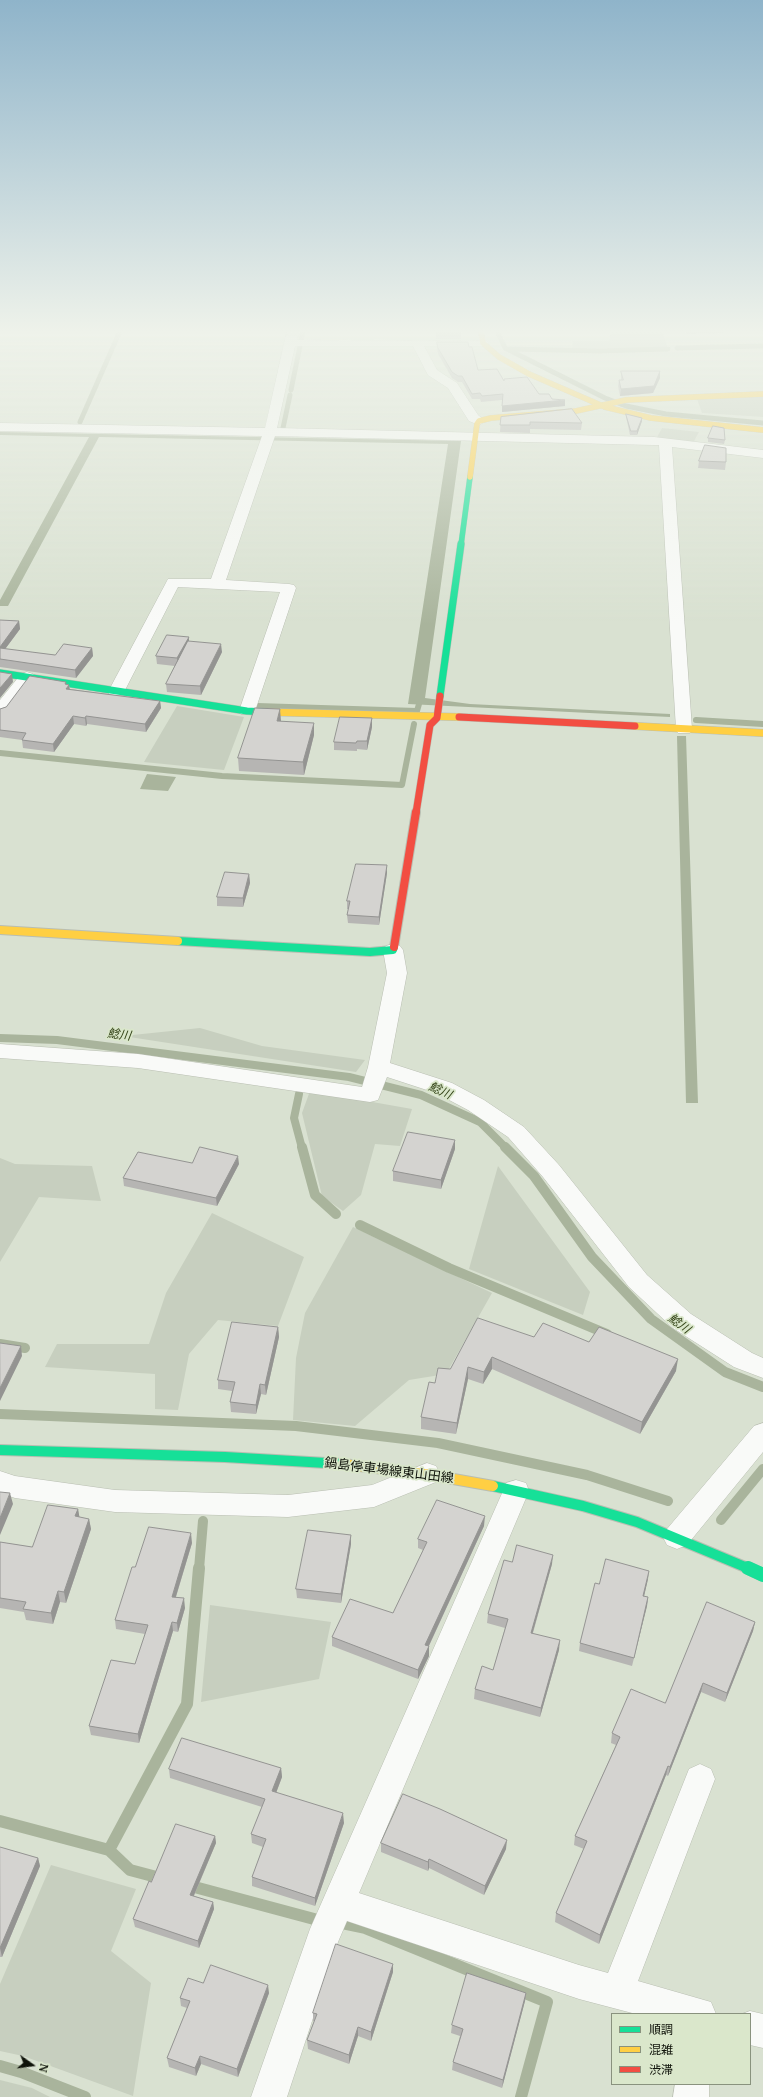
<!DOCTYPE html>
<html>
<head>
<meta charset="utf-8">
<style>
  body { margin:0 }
  #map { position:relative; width:763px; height:2097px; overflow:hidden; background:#d9e1d1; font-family:"Noto Serif","Noto Sans JP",serif }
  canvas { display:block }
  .legend { position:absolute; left:611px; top:2013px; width:140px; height:72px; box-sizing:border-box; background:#dae7cb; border:1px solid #89927e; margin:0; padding:5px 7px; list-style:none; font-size:12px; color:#0f130a }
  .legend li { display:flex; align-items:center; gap:8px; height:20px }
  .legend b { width:20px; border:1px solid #89927e }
  .north { position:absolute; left:12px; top:2045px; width:40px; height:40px; -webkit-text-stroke:3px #dae7cb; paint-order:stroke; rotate:104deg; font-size:11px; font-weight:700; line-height:16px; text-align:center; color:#0f130a }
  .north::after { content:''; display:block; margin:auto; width:14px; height:18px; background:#0f130a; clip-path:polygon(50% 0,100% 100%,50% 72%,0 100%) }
</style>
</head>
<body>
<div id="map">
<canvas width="763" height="2097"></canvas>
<ul class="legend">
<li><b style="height:5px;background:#16e098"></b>順調</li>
<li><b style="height:5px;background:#ffcf43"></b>混雑</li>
<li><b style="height:5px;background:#f24e42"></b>渋滞</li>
</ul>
<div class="north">N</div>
</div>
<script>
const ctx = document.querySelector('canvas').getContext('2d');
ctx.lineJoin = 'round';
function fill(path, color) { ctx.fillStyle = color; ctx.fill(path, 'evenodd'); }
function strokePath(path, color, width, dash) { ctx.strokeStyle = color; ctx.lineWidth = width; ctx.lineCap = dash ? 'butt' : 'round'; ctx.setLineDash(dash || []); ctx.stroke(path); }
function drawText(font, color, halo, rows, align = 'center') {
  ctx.font = font + ' "Noto Serif","Noto Sans JP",serif'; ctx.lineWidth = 3.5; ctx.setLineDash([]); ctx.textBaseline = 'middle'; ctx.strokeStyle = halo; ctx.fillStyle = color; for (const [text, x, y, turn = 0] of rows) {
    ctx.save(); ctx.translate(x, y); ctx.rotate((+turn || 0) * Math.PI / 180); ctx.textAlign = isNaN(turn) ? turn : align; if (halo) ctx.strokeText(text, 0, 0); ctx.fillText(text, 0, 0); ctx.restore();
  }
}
fill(new Path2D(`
  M611,331H662L668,348L572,349L573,341H609Z
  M763,396V417L702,413L697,399Z
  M662,428L699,432L693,443L656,439Z
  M177,706L244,717L224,770L144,762Z
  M200,1028L262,1046L365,1060L356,1072L123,1036Z
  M310,1091L412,1109L400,1146L375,1144L361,1195L343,1211L322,1196L302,1113Z
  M0,1158L15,1164L92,1166L101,1201L39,1197L0,1262Z
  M498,1166L590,1292L583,1315L469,1269Z
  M212,1213L304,1257L278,1326L218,1320L189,1354L178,1410L155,1409V1374L45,1367L57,1344H149L166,1293Z
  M353,1227L492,1293L446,1374L409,1380L355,1426L293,1420L296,1358L305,1313Z
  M210,1605L331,1622L319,1679L201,1702Z
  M51,1865L136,1889L111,1951L151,1983L133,2096L23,2056L0,2051V1984Z
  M0,2080L32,2088L50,2097H0Z`), '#c7cfbf');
fill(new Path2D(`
  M0,432L461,441L425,698L470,704L670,714V717L408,704L448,444L99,437L8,606H0V600L89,437L0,435Z
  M677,736H686L698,1103H686Z
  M147,774L176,777L168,791L140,789Z`), '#a9b49c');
strokePath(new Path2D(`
  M497,331L505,348L605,398L626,406L666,414L763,423
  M301,340L303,331
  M677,348L763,346
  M509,349L600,351L668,349
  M291,390L300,346
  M80,422L120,331
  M283,428L290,395`), '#a9b49c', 5);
strokePath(new Path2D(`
  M257,706L417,711L419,704
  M696,720L763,724
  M0,753L222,776L402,785L414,724`), '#a9b49c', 6);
strokePath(new Path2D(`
  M0,1038L57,1040L349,1077L421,1095L480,1122L506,1148
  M299,1094L294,1118L302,1148`), '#a9b49c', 8);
strokePath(new Path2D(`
  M302,1147L315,1195L336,1214
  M505,1147L534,1176L592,1257L651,1319L725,1372L763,1387
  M360,1225L449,1268L607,1334
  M0,1344L25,1348
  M0,1414L296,1426L438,1443L587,1475L668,1501
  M721,1520L763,1469
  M199,1569L203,1521`), '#a9b49c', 10);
strokePath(new Path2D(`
  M0,1821L109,1850L130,1870L164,1879
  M109,1850L187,1704L199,1568
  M187,1885L314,1919
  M341,1923L365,1928L547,2002L521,2097
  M0,2066L21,2072L85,2097`), '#a9b49c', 12);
const street = new Path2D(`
  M287,331H299L297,340L487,341L489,343L487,345L483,346H424L437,370L457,383L478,415L485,421L479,425L469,421L448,388L428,375L413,346H295L277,428L654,437L763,450V458L672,447L692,729L690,733H678L676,729L659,445H654L275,436L226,580L289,584L294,585L296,588L255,711L253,714H241L239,711L280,592L178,587L124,692L122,695H110L108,692L168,579H211L262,436L0,431V423L265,428Z
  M27,672L33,674L35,677L6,714L0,716V700L21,674Z
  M393,944L400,946L403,950L407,973L390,1063L452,1083L484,1100L524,1127L559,1165L647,1275L691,1314L752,1353L763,1358V1378L734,1367L673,1328L629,1287L543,1177L508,1137L468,1110L436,1093L387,1077L378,1100L370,1102L138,1068L0,1058V1044L138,1054L362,1087L368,1067L387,973L383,950L386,946Z
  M763,1423V1452L687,1545L677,1549L667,1545L663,1537L667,1529L754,1426Z
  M427,1463L436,1466L440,1474L436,1482L374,1507L288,1517L115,1512L15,1498L0,1493V1471L15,1476L115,1490L288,1495L372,1485Z
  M516,1480L526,1483L529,1491L359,1893L579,1965L608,1973L689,1769L700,1764L711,1769L715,1779L638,1981L711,2002L716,2014H636L579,1999L347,1921L338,1942L287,2097H251L310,1929L503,1491L506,1483Z
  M750,2011L763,2014V2048L750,2045V2014H742Z
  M675,2084H709V2097H673Z`);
const fastFar4 = new Path2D(`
  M461,545L470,477`);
const fastFar3 = new Path2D(`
  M0,673L247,711L266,712
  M440,696L461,544`);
const fastFar2 = new Path2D(`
  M178,941L370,952L393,950L394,947`);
const fastFar1 = new Path2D(`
  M0,1450L225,1457L343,1464
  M493,1486L583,1506L637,1522L750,1569`);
const fast = new Path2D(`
  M748,1568L763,1575`);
const slowFar3 = new Path2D(`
  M481,331L483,343L499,357L529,374L605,407L651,418L763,430
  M470,477L477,424L479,421L491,418L576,411L626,400L763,394`);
const slowFar2 = new Path2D(`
  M266,712L459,717
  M635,726L763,733`);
const slowFar1 = new Path2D(`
  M0,930L178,941`);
const slow = new Path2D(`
  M343,1464L425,1474L493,1486`);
const jamFar1 = new Path2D(`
  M459,717L635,726
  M416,813L430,725L437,718L440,696`);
const jam = new Path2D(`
  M394,947L416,812`);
strokePath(street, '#b9beb2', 1);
strokePath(fastFar4, '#b9beb2', 6);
strokePath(fastFar3, '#b9beb2', 8);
strokePath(fastFar2, '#b9beb2', 10);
strokePath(fastFar1, '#b9beb2', 12);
strokePath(fast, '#b9beb2', 14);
strokePath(slowFar3, '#b9beb2', 6);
strokePath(slowFar2, '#b9beb2', 8);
strokePath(slowFar1, '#b9beb2', 10);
strokePath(slow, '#b9beb2', 12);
strokePath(jamFar1, '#b9beb2', 8);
strokePath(jam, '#b9beb2', 10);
fill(street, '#f9faf8');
strokePath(fastFar4, '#16e098', 5.5);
strokePath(fastFar3, '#16e098', 7);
strokePath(fastFar2, '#16e098', 8);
strokePath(fastFar1, '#16e098', 10);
strokePath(fast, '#16e098', 14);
strokePath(slowFar3, '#ffcf43', 5.5);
strokePath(slowFar2, '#ffcf43', 7);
strokePath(slowFar1, '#ffcf43', 8);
strokePath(slow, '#ffcf43', 10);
strokePath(jamFar1, '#f24e42', 7);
strokePath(jam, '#f24e42', 8);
fill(new Path2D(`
  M436,331H461V339H436Z
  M685,331H725L724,333L686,334Z
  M437,342L469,347L478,370L504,381L552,399L565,406L502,412V400L481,402L480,399H472L462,382H458L452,378L438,354L437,348Z
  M621,371H660V378L653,393L620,396L618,386L619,380H621Z
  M626,414L642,421L637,435H630L626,417Z
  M501,417L582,423L581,430L530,429V433L500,432Z
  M708,438L725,440L724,444L708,442Z
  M699,461L726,462L725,470L698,468Z
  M0,620L19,621L20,629L5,649L55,655L92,648L93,656L76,678L0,667Z
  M189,637V642L222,652L201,695L167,692L166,684L175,666L157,664L156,656Z
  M67,684L69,685L70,689L160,701L161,708L146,732L87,724L86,726L74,724L54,752L23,748L22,740L0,737V709Z
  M372,718V727L367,750L357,749V751L334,750V742Z
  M281,721L314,735L304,775L239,771L238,758Z
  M387,873L379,925L348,923L347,915L349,909H347V901Z
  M249,874L250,883L243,907L217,906V897Z
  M455,1149L441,1189L393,1181V1171Z
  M192,1163L239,1164L217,1206L124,1186L123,1178Z
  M278,1327L279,1337L266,1395L261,1394L256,1414L231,1412L230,1402L232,1391L218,1389V1380Z
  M534,1337L589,1342L676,1371L640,1434L492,1369L483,1384L468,1379L456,1434L421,1429V1417L435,1383L450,1369Z
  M78,1509L79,1517L89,1519L91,1529L66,1603L60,1602L53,1624L26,1620L24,1612L0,1608V1542L32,1547Z
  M484,1526L429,1646V1656L418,1679L332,1646V1637L393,1613L423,1550L418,1548V1539Z
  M351,1535V1544L341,1603L297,1598L296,1589Z
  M192,1543L176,1597L185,1608L178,1632L173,1631L139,1743L91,1735L89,1726L135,1664L145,1634L116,1629L115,1620L135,1567Z
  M512,1562L552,1564L533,1633L559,1650L540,1717L474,1699L475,1689L493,1670L505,1628L487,1623L488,1614Z
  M648,1579L644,1596L648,1597L647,1606L632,1666L579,1651L580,1643L599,1584Z
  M755,1622L753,1631L725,1702L701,1692L668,1776L666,1775L599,1944L555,1922L556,1913L584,1849L574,1845L575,1836L616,1745L611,1743L612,1733L665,1703Z
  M281,1768L282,1777L276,1793L344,1823L315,1906L252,1886V1877L263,1847L252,1843L251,1834L262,1807L170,1778L169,1769Z
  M215,1836L216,1843L194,1896L213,1902L214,1909L199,1948L135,1927L133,1919L151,1882Z
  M381,1843L506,1849L484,1895L429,1868L428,1871L381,1852Z
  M0,1847L38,1858L40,1866L2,1957H0Z
  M393,1964V1972L371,2041L358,2036L349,2064L308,2049L307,2040L314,2021H313V2013Z
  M203,1983L269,1993L238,2077L201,2064L196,2076L169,2067L167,2058L187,2008L181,2006L180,1998Z
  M526,1993L525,2001L502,2088L452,2070L453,2062L460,2036L451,2033L452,2025Z`), '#b6b5b3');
fill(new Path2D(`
  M660,371V378L653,393L620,396L621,389Z
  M565,400V406L502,412V406Z
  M642,418V421L637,435V431Z
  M19,621L20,629L0,656V647Z
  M189,637V645L178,666L177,658Z
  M221,644L222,652L201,695L200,686Z
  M92,648L93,656L76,678L75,670Z
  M12,674L13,682L0,698V688Z
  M66,682L67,688L69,685L70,693L67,691L65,684Z
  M160,701L161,708L146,732L145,724Z
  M280,709L281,721H277Z
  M73,716L74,724L54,752L53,744Z
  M86,716L87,724L86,726L85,718Z
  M372,718V727L367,750V741Z
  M314,723V735L304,775L303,762Z
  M387,865V873L379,925V917Z
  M249,874L250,883L243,907V898Z
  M455,1140V1149L441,1189V1180Z
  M238,1156L239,1164L217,1206L216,1198Z
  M278,1327L279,1337L266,1395L265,1385Z
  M21,1346L22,1356L0,1401V1388Z
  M492,1357V1369L483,1384L484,1372Z
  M678,1359L676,1371L640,1434L642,1422Z
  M468,1367V1379L456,1434L457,1423Z
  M260,1384L261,1394L256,1414V1405Z
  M10,1493L13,1504L0,1535V1518Z
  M78,1509L80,1520L75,1516Z
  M485,1516L484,1526L425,1654V1645Z
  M89,1519L91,1529L66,1603L64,1592Z
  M191,1533L192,1543L173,1606L172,1597Z
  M351,1535V1544L341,1603V1594Z
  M553,1555L552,1564L530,1642L531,1633Z
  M649,1571L648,1579L642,1605L643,1596Z
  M58,1591L60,1602L53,1624L51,1613Z
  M648,1597L647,1606L632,1666L634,1658Z
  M184,1598L185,1608L178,1632L177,1623Z
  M172,1622L173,1631L139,1743L138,1734Z
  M755,1622L753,1631L725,1702L727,1693Z
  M560,1640L559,1650L540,1717L541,1708Z
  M429,1646V1656L418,1679V1670Z
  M703,1683L701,1692L668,1776L670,1767Z
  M668,1766L666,1775L599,1944L600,1935Z
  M281,1768L282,1777L273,1801L272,1791Z
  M343,1813L344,1823L315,1906V1898Z
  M215,1836L216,1843L191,1902L190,1895Z
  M507,1840L506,1849L484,1895L485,1886Z
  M38,1858L40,1866L2,1957L0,1948Z
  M429,1859V1868L428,1871V1862Z
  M213,1902L214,1909L199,1948L198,1941Z
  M393,1964V1972L371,2041V2032Z
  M268,1985L269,1993L238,2077L237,2069Z
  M526,1993L525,2001L502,2088L503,2080Z
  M358,2027V2036L349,2064V2055Z
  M200,2056L201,2064L196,2076L195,2068Z`), '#949492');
const building = new Path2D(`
  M436,331H461V333H436Z
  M437,342H468L469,347H472L478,370L497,369L504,381V379L527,377L539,394H549L552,399L565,400L502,406L503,394L482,396L480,393L472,394L462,376H458L452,372L438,348Z
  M621,371H660L654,386L621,389L619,380H623Z
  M572,409L582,423L530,422V425H500L501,417Z
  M626,414L642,418L637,431H631Z
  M713,426L724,428L725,440L708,438Z
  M705,445L726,448V462L699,461Z
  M0,620L19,621L0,647Z
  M167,635L189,637L177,658L156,656Z
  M188,641L221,644L200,686L166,684Z
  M64,644L92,648L75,670L0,659V648L55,655Z
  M0,672L12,674L0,688Z
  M30,676L66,682L65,684L69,685L66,689L160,701L145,724L86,716L85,718L73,716L53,744L22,740L26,733L0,730V709L6,707Z
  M255,708L280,709L277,721L314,723L303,762L238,758Z
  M340,717L372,718L367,741H357L356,743L334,742Z
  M356,864L387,865L379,917L347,915L350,901H347Z
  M225,872L249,874L243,898L217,897Z
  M408,1132L455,1140L441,1180L393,1171Z
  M200,1147L238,1156L216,1198L123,1178L138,1152L192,1163Z
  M478,1318L534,1337L543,1323L589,1342L599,1327L678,1359L642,1422L492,1357L484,1372L468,1367L457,1423L421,1417L429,1382L435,1383L438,1368L450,1369Z
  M232,1322L278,1327L265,1385L260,1384L256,1405L230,1402L235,1382L218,1380Z
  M0,1343L21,1346L0,1388Z
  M0,1492L10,1493L0,1518Z
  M437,1500L485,1516L425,1645L429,1646L418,1670L332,1637L350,1599L393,1613L427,1542L418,1539Z
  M48,1505L78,1509L75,1516L89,1519L64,1592L58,1591L51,1613L23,1609L26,1602L0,1598V1542L32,1547Z
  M149,1527L191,1533L172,1597L184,1598L177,1623L172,1622L138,1734L89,1726L111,1660L135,1664L148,1625L115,1620L132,1567H135Z
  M308,1530L351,1535L341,1594L296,1589Z
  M517,1545L553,1555L531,1633L560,1640L541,1708L475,1689L482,1666L493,1670L508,1619L488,1614L504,1560L512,1562Z
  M606,1559L649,1571L643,1596L648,1597L634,1658L580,1643L595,1583L599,1584Z
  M707,1602L755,1622L727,1693L703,1683L670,1767L668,1766L600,1935L556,1913L587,1841L575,1836L620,1737L612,1733L631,1689L665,1703Z
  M182,1738L281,1768L272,1791L343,1813L315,1898L252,1877L266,1839L251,1834L265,1799L169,1769Z
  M403,1794L440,1809L507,1840L485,1886L429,1859L428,1862L381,1843Z
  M176,1824L215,1836L190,1895L213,1902L198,1941L133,1919L149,1881L151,1882Z
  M0,1847L38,1858L0,1948Z
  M336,1944L393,1964L371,2032L358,2027L349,2055L307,2040L317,2014L313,2013Z
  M211,1965L268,1985L237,2069L200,2056L195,2068L167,2058L190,2001L180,1998L188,1978L203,1983Z
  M467,1973L526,1993L503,2080L453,2062L463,2029L452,2025Z`);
fill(building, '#d4d3d0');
strokePath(building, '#949492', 1);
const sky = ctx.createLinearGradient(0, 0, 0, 625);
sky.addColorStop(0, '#8fb4ca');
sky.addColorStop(0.53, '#eef2ea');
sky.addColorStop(1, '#eef2ea00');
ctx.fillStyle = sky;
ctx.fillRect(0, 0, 763, 625);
drawText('italic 12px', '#334317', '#dae7cb', [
  ["鯰川",119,1035,7],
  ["鯰川",440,1091,24],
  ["鯰川",679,1324,36]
]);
drawText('13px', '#0f130a', '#dae7cb', [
  ["鍋島停車場線東山田線",389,1471,7]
]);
</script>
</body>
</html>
